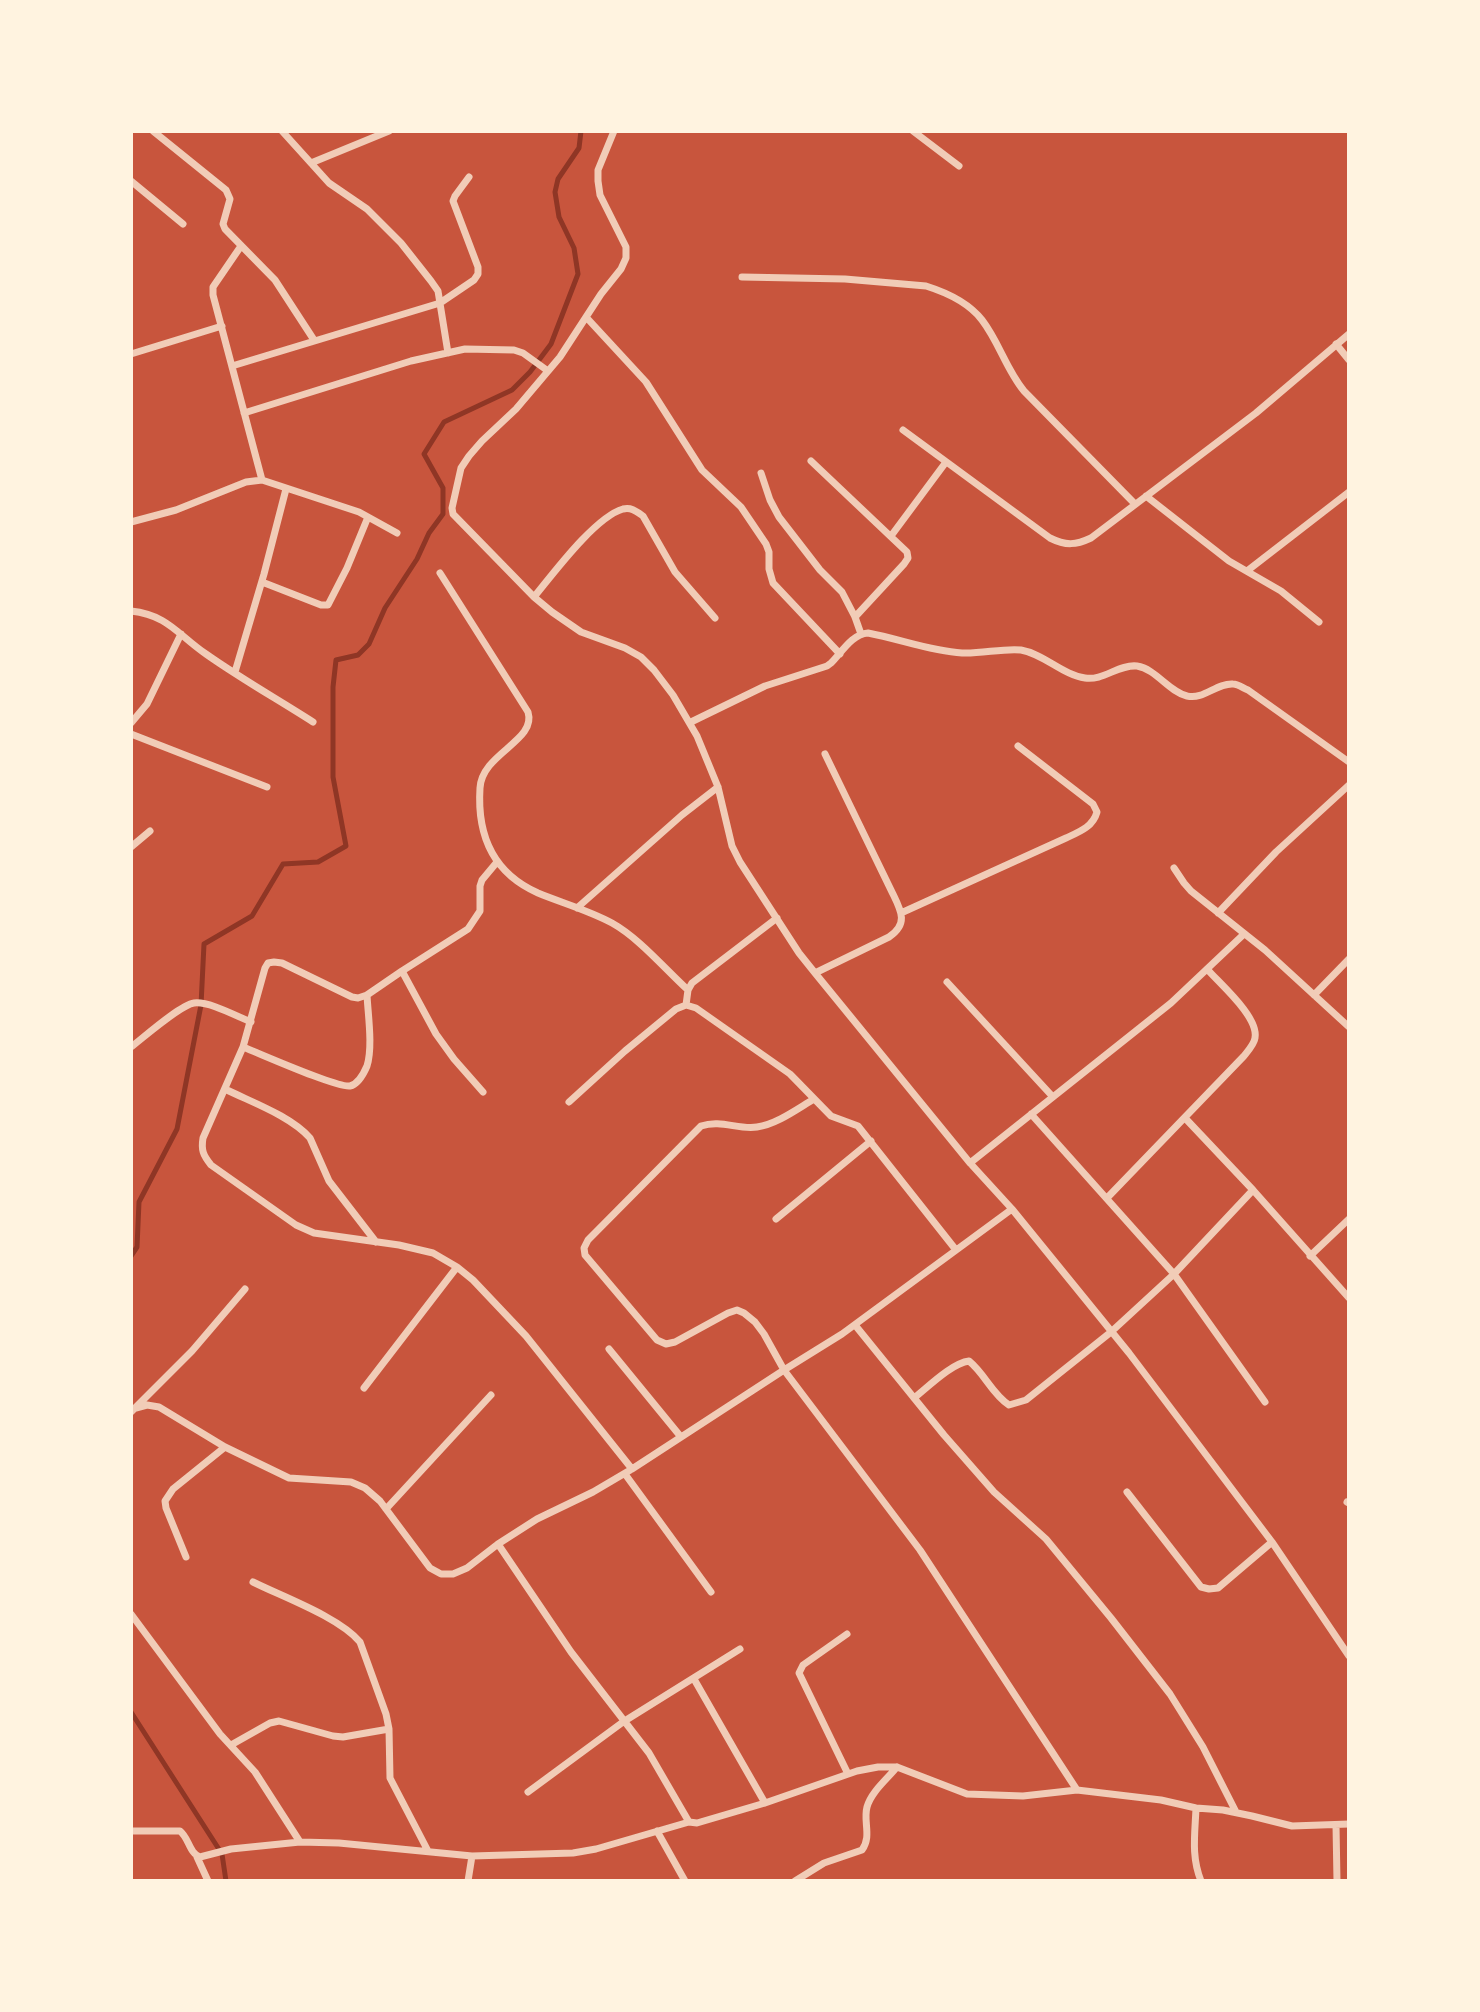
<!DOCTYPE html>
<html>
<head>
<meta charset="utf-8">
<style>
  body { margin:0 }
  #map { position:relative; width:1480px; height:2012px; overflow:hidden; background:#c8553d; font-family:"Source Sans 3",sans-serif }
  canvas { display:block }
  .frame { position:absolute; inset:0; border:133px solid #fff3e0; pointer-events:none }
</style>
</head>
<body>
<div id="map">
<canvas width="1480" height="2012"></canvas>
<div class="frame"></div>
</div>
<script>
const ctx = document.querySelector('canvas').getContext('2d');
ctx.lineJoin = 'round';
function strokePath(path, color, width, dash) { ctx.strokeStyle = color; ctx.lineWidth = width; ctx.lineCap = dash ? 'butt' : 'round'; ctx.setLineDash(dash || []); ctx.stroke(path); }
strokePath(new Path2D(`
  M131,1256L137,1247L139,1202L177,1129L201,1005L204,944L252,916L283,864L318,862L346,846L333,777V687L336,660L358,655L369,644L385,608L417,559L429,533L443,514V488L424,454L444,422L512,390L530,372L551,344L578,274L574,248L559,217L555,192L558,179L579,148L581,131
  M131,1712L222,1854L226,1881`), '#8f3625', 5);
strokePath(new Path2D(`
  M153,131L226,190L230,199L223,224L225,229L275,280L314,340
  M282,131L329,183L367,209L401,243L431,281L438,291L448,353
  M614,131L598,170V181L600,195L626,247V258L621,269L601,294L560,357L516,409L482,441L469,456L461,468L452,508L453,514L534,597L552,612L581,632L625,648L641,657L654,670L673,695L697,736L718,787L732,846L740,862L799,953L815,973L970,1163L1012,1209L1129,1353L1272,1542L1349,1656
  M913,131L959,166
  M311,163L389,131
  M131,181L183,224
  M241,246L213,287V295L262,480
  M742,277L845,279L926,286C945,292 969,303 982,320C999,342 1006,369 1024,391L1135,504
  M586,317L646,382L702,470L741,507L766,544L769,552V569L773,583L840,654
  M1336,344L1349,360
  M131,354L222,326
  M232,366L440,303L474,280L478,274V267L453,201L455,196L469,177
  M244,413L411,361L465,349L514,350L523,353L548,371
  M903,430L1050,538C1066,546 1076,545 1091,538L1256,413L1349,334
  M811,461L907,552L908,558L904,564L855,617
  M761,473L770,500L779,517L820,570L842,592L855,617L861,634
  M1146,496L1229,561L1281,591L1319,622
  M131,522L176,510L246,482L262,480L359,512L397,533
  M891,536L946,462
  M1247,571L1349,492
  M440,573L528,712C537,741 482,753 480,788C477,835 493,873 538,893C562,903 588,910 612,923C639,938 665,969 688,990
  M262,582L321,605H328L347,568L368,517
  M534,597C553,574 595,517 623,509C631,507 636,511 643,516L675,572L715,618
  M131,611C168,615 178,635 206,654C240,678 277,699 313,722
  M235,672L264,574L286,489
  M691,722L765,686L827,666L831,663C842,652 852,634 868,633C900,639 930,651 962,653C981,654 1004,648 1021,650C1044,654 1063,675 1085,678C1103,681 1119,664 1137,666C1156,669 1168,691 1187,696C1204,700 1216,683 1233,684C1238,684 1243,688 1248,690L1349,762
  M131,723L147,704L181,634
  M131,734L267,787
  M131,847L150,831
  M497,862L482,880L480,886V911L468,929L402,971L367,995L358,998L352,997L282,963L274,962L268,963L265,968L243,1047L203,1138C201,1150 203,1155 211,1165L296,1225L314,1233L399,1245L433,1253L457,1267L473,1280L526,1336L632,1469
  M1174,868L1184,883L1191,891L1265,950L1349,1027
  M577,908L682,815L718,787
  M901,913L1066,838C1079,832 1093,827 1097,812L1093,804L1018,746
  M1218,913L1276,852L1349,785
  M402,971L436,1034L454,1059L483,1092
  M815,973L889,937C910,923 900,909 891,890L825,754
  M947,982L1053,1097
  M1314,995L1349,959
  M686,1005L688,990L692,983L777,918
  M131,1047C143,1038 180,1005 194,1003C209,1001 236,1016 251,1022
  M243,1047C261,1054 337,1088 350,1086C359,1084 364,1073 367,1066C373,1047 368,1015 367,995
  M225,1089C251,1102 291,1116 310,1138L329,1181L376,1242
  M814,1099C797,1109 777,1124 757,1127C738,1130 721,1119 701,1126L588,1240L584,1248L585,1255L657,1340L666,1344L675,1342L728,1313L737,1310L744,1313L755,1322L764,1334L784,1370L920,1550L1077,1790
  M569,1102L625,1051L676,1009L686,1005L696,1008L790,1074L831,1116L858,1126L956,1250
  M1031,1114L1174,1274L1265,1402
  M1185,1118L1253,1190L1349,1298
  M970,1163L1171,1003L1244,934
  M1107,1198L1243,1057C1247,1052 1254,1045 1255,1038C1259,1017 1220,984 1207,969
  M776,1219L871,1141
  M1310,1256L1349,1219
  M855,1325L944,1435L994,1492L1046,1539L1111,1618L1170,1694L1203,1747L1236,1812
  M609,1349L681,1437
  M364,1388L457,1267
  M914,1398C928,1387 952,1363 969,1361C985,1374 992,1394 1009,1405L1026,1400L1111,1332L1174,1274L1253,1190
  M136,1408L147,1405L159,1407L225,1447L289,1478L351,1482L365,1488L380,1501L430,1568L441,1574H453L467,1568L498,1544L537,1519L593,1492L632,1469L784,1370L842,1334L1012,1209
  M131,1412L192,1351L245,1289
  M625,1474L711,1592
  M1127,1492L1201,1587L1209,1589L1218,1588L1272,1542
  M1347,1502L1349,1503
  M386,1509L491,1395
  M498,1544L571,1652L649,1753L689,1822L697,1823L765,1803L857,1771L878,1767H897L967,1794L1023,1796L1077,1790L1161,1800L1196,1808L1223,1810L1252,1816L1292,1826L1349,1824
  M186,1557L166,1508L165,1501L173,1489L225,1447
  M253,1582C283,1597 339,1617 360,1642L386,1714L389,1729L390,1778L428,1851
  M131,1614L220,1734L255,1772L300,1842
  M847,1634L803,1665L799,1673L848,1774
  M694,1679L765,1803
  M231,1745L270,1723L279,1721L333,1736L343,1737L389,1729
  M528,1792L623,1722L740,1649
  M1196,1808C1195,1834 1191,1856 1201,1881
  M1336,1825L1337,1881
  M131,1831H180C189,1838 189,1853 200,1857L231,1849L300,1842L339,1843L472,1856L573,1853L596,1849L689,1822
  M657,1831L685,1881
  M197,1857L208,1881
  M468,1881L472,1856
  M795,1881L824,1863L862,1850C872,1836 863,1822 867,1807C871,1792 887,1779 897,1767`), '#f1ccb7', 7);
</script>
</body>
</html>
